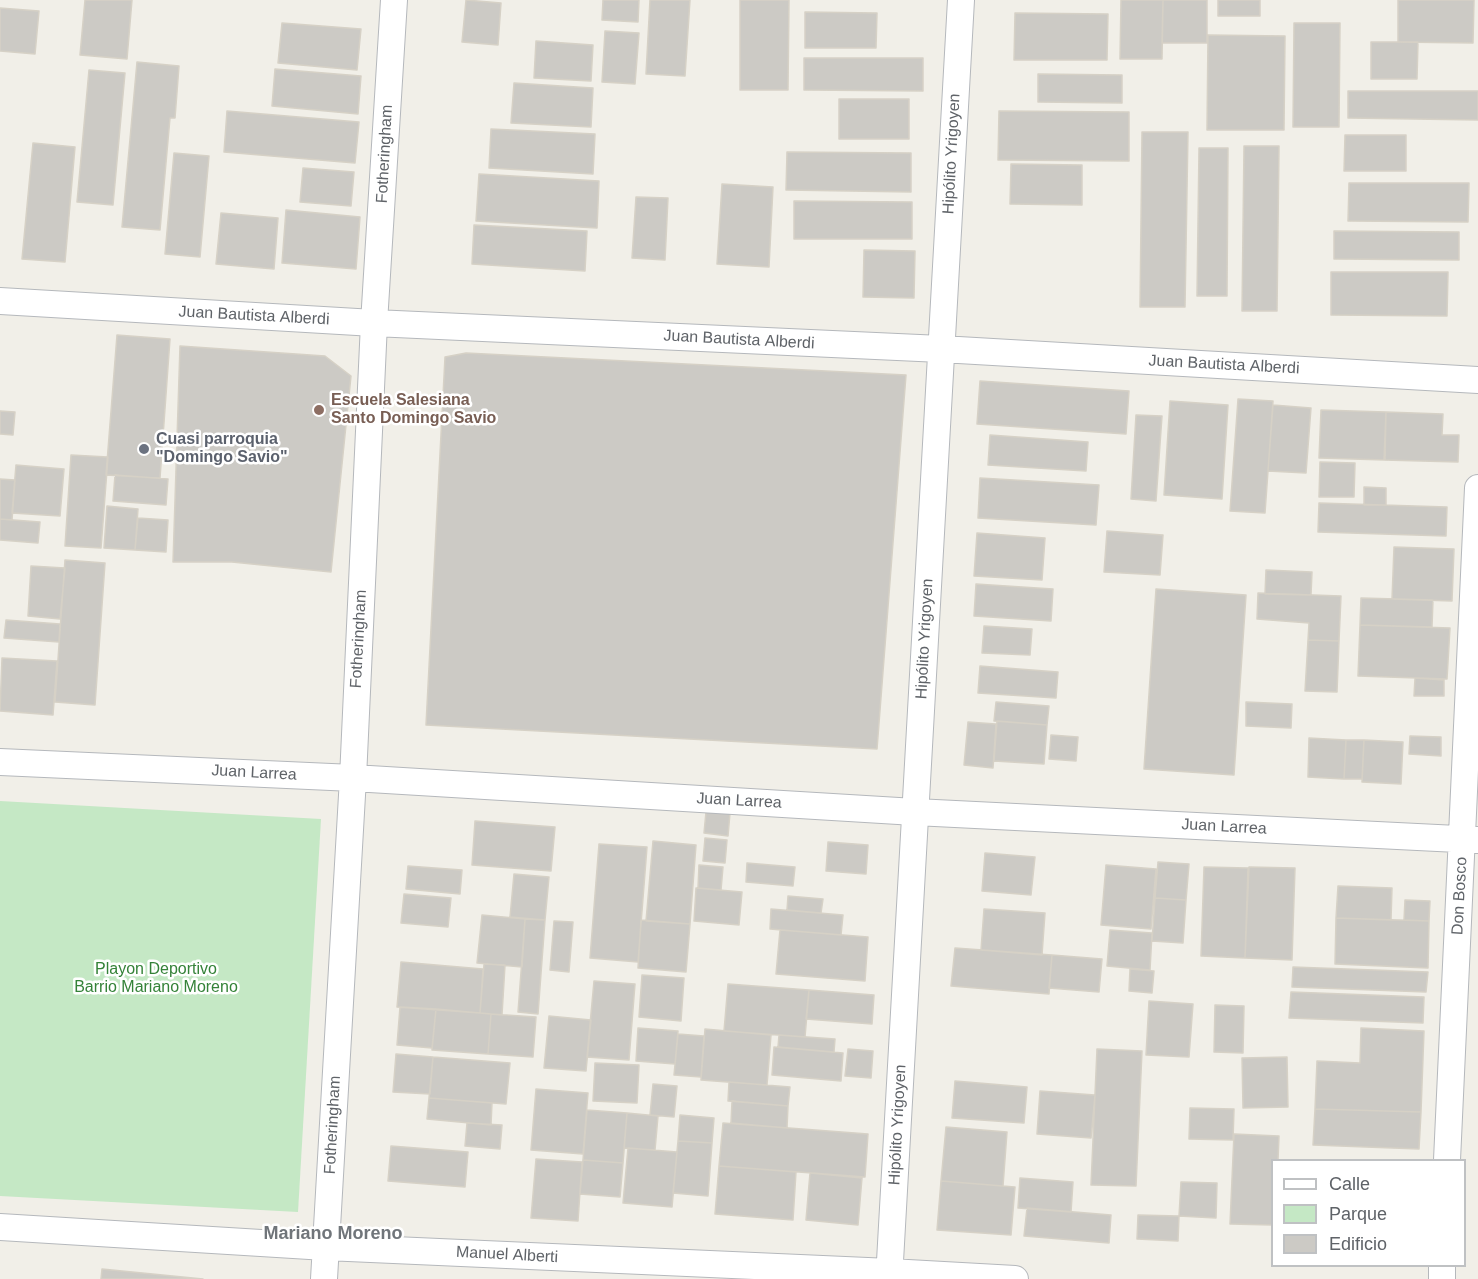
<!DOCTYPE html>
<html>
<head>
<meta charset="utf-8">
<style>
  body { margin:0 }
  #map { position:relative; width:1478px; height:1279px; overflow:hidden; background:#f1efe8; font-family:Helvetica,sans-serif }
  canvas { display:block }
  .legend { position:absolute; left:1271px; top:1159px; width:195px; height:108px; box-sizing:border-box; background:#fff; border:2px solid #bfc1c3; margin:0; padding:8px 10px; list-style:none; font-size:18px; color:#5f6368 }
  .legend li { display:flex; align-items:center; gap:12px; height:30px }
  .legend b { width:30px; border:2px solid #bfc1c3 }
</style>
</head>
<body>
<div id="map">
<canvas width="1478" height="1279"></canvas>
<ul class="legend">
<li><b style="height:8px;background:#fff"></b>Calle</li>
<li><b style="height:16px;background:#c5e8c5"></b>Parque</li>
<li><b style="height:16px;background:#cccac5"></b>Edificio</li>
</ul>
</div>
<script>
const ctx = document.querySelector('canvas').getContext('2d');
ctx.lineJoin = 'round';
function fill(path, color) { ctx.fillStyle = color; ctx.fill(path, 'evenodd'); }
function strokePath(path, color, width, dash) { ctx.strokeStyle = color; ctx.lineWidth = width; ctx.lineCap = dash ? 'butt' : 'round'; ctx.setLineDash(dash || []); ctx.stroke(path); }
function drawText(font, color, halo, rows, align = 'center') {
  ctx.font = font + ' Helvetica,sans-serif'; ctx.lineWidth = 5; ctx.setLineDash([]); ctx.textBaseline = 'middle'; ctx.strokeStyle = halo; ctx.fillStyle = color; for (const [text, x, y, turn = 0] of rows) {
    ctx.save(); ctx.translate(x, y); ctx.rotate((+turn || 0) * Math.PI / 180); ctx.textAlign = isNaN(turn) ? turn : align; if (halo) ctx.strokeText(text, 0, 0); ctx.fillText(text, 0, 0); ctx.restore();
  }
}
fill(new Path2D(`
  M0,801L321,819L298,1212L0,1196Z`), '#c5e8c5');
const building = new Path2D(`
  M85,0H132L127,59L80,55Z
  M466,0L501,3L498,45L462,42Z
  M603,0H639L638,22L602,20Z
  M650,0H690L685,76L646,74Z
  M740,0H789L788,90H740Z
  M1121,0H1163L1162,59H1120Z
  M1163,0H1207V43H1162Z
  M1218,0H1260V16H1218Z
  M1398,0H1474L1473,43L1398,42Z
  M0,8L39,11L35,54L0,51Z
  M805,12L877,13L876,48H805Z
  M1015,13L1108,14L1107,60H1014Z
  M282,23L361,29L357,70L278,63Z
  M1294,23H1340L1339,127H1293Z
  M605,31L639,33L635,84L602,82Z
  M1208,35L1285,36L1284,130H1207Z
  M536,41L593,45L591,81L534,78Z
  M1371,42H1418L1417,79H1371Z
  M804,58H923V91L804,90Z
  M137,62L179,66L175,118H170L160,230L122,227Z
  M275,69L361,76L358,114L272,106Z
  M89,70L125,73L113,205L77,202Z
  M1038,74L1122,75V103L1038,102Z
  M514,83L593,88L591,127L511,123Z
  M1348,91H1478V120L1348,118Z
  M839,99H909V139H839Z
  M227,111L359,122L355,163L224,152Z
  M999,111L1129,112V161L998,160Z
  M491,129L595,134L593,174L489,168Z
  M1142,132H1188L1185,307H1140Z
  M1345,135H1406V171H1344Z
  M33,143L75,147L65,262L22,259Z
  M1244,146H1279L1277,311H1242Z
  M1199,148H1228L1227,296H1197Z
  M787,152L911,153V192L786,190Z
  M174,153L209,156L200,257L165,254Z
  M1011,164L1082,165V205L1010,204Z
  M303,168L354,172L351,206L300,202Z
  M479,174L599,181L597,228L476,221Z
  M1349,183H1469L1468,222L1348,221Z
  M722,184L773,187L769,267L717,264Z
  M636,197L668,198L665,260L632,258Z
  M794,201L912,202V239H794Z
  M286,210L360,217L356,269L282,263Z
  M221,213L278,218L274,269L216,264Z
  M474,225L587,231L585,271L472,264Z
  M1334,231L1459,232V260L1334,259Z
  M864,250L915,251L914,298L863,297Z
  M1331,272H1448L1447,316L1331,315Z
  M117,335L170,339L160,478L106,475Z
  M180,346L325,356L351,376L331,572L232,562H173Z
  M466,353L906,375L877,749L426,725L445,357Z
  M980,381L1129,391L1126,434L977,424Z
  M1238,399L1273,401L1265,513L1230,511Z
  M1170,401L1228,405L1222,499L1164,495Z
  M1273,405L1311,408L1306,473L1268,471Z
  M1321,410L1386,412L1385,460L1319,458Z
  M0,411L15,412L13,435L0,434Z
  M1386,412L1443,414L1442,435H1459L1458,462L1384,460Z
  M1136,415L1162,416L1156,501L1131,499Z
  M990,435L1088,442L1086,471L988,465Z
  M71,455L108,457L101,548L65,546Z
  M1320,462L1355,463L1354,497H1319Z
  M16,465L64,469L60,516L12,513Z
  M115,475L168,479L166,505L113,501Z
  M980,478L1099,485L1096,525L978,518Z
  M0,479L15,480L12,520L0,519Z
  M1364,487L1386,488V505H1364Z
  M1319,503L1447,507L1446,536L1318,532Z
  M107,506L138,509L135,550L104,548Z
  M138,518L168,520L166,552L135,550Z
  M0,519L40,522L38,543L0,540Z
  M1107,531L1163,535L1160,575L1104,572Z
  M977,533L1045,538L1042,580L974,576Z
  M1394,547L1454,549L1452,601L1392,599Z
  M65,560L105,563L95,705L55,702Z
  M31,566L65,568L60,619L28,616Z
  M1266,570L1312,572L1311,595L1265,594Z
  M976,584L1053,589L1051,621L974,616Z
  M1156,589L1246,595L1234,775L1144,769Z
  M1258,593L1341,596L1339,641L1308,640L1309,623L1257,619Z
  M1361,598L1433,600L1432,627L1360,625Z
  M6,620L60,624L59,642L4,638Z
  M1360,625L1450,628L1447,679L1358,676Z
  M984,626L1032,629L1030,655L982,653Z
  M1308,640L1339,641L1337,692L1305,691Z
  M2,658L57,661L53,715L0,711Z
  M980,666L1058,672L1056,698L978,693Z
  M1415,678L1444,680V696H1414Z
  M996,702L1049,706L1047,725L994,721Z
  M1246,702L1292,704L1291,728L1246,726Z
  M997,721L1047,725L1044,764L994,761Z
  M968,722L996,724L993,768L964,765Z
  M1051,735L1078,737L1076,761L1049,759Z
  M1410,736L1441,737V756L1409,754Z
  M1309,738L1346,740L1344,779L1308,777Z
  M1346,740H1364L1362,779H1344Z
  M1364,740L1403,742L1401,784L1362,782Z
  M706,812L730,813L728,836L704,833Z
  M475,821L555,827L551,871L472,865Z
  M705,838L727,840L725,863L703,861Z
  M653,841L696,845L690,924L646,921Z
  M828,842L868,845L866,874L826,871Z
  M599,844L647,847L638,962L590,958Z
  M985,853L1035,857L1031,895L982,891Z
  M1158,862L1189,864L1186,900L1155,898Z
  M747,863L795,867L793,886L746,882Z
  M699,865L723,867L721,890L698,888Z
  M1106,865L1156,869L1151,929L1101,925Z
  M408,866L462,870L460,894L406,889Z
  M1204,867L1248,868L1245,958L1201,956Z
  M1249,867L1295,868L1292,960L1245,958Z
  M514,874L549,877L545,920L510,917Z
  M1338,886L1392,888L1391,920L1336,918Z
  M696,888L742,892L739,925L694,921Z
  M404,894L451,898L448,927L401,923Z
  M788,896L823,899L821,913L787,910Z
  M1155,898L1186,900L1183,943L1152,941Z
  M1405,900L1430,901L1429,921L1404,920Z
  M771,909L843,915L841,935L770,929Z
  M984,909L1045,913L1042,955L981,950Z
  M482,915L525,919L522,967L477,963Z
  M1336,918L1429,921L1428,968L1335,964Z
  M525,919L545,920L538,1014L518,1012Z
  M641,920L690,924L686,972L638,968Z
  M554,921L573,922L569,972L550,970Z
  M780,930L868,937L865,981L776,974Z
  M1110,930L1152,933L1150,970L1107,966Z
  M955,948L1052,955L1049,994L951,986Z
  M1052,955L1102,959L1099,992L1049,988Z
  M401,962L483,969L480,1013L397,1007Z
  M484,964L505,965L502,1015L480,1013Z
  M1293,967L1428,972L1426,992L1292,987Z
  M1130,969L1154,971L1152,993L1129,991Z
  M642,975L684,978L681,1021L639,1017Z
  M594,981L635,984L629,1060L587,1057Z
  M728,984L809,990L805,1037L724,1031Z
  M809,990L874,995L872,1024L806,1019Z
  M1291,992L1424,997L1423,1023L1289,1018Z
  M1149,1001L1193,1004L1189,1057L1146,1055Z
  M1215,1005L1244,1006L1243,1053L1214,1052Z
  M400,1007L436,1009L432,1048L397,1045Z
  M436,1009L491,1014L488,1054L432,1050Z
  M491,1014L536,1017L533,1057L488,1054Z
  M549,1016L591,1020L586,1071L544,1068Z
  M638,1028L678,1031L675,1064L636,1061Z
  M1361,1028L1424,1031L1421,1112L1315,1109L1317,1061L1360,1063Z
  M705,1029L771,1035L767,1085L701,1080Z
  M678,1034L704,1036L701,1077L674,1075Z
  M779,1035L835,1039L834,1052L778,1047Z
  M774,1047L843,1053L841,1081L772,1075Z
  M848,1049L873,1051L871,1078L845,1076Z
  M1097,1049L1142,1051L1136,1186L1091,1185Z
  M396,1054L433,1057L430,1094L393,1092Z
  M433,1057L510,1063L506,1104L429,1098Z
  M1287,1057L1288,1107L1243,1108L1242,1058Z
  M595,1063L639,1065L637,1103L593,1101Z
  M955,1081L1027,1087L1024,1123L952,1118Z
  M729,1082L790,1087L788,1106L728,1101Z
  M653,1084L677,1086L674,1117L650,1115Z
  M536,1089L588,1093L583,1154L531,1150Z
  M1040,1091L1095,1095L1091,1138L1037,1134Z
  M429,1098L492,1103L491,1125L427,1119Z
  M732,1101L788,1106L787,1128L731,1123Z
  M1190,1108L1234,1109L1233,1140L1189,1139Z
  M1315,1109L1421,1112L1419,1149L1313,1145Z
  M587,1110L627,1113L623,1163L583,1160Z
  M627,1113L658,1116L655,1150L624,1148Z
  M680,1115L714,1118L712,1143L678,1141Z
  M467,1123L502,1125L500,1149L465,1146Z
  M723,1123L868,1134L865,1177L719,1166Z
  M946,1127L1007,1132L1003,1186L941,1181Z
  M1234,1134L1279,1136L1278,1160H1272V1225L1230,1224Z
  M678,1141L712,1143L708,1196L673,1193Z
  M391,1146L468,1152L465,1187L388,1181Z
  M628,1148L677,1152L672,1207L623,1203Z
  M536,1159L582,1162L578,1221L531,1218Z
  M583,1160L623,1163L620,1197L580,1194Z
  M719,1166L796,1172L793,1220L715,1214Z
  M810,1173L862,1178L858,1225L806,1220Z
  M1020,1178L1073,1182L1071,1212L1018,1208Z
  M941,1181L1015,1187L1011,1235L937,1230Z
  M1181,1182L1217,1183L1216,1218L1179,1216Z
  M1027,1208L1111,1215L1109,1243L1024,1236Z
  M1138,1215L1179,1216L1178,1241L1137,1239Z
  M102,1269L203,1279H101Z`);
fill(building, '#cccac5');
strokePath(building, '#d6d1c6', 1.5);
const minor = new Path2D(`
  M0,301L374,323L941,349L1478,380
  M0,762L353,778L915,812L1478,840
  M1447,1160L1478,488
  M0,1227L326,1247L890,1272L1015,1279
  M324,1279L353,778L374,323L394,0
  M889,1279L961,0
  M1442,1279V1266`);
strokePath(minor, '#b5b8bc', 28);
strokePath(minor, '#fff', 26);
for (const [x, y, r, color] of [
  [319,410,6,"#8d6e63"],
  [144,449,6,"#6b7280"]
]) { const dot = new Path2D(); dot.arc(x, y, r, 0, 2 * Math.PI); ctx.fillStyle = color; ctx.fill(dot); strokePath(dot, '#fff', 2); }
drawText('16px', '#5f6368', '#fff', [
  ["Fotheringham",385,154,-87],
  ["Hipólito Yrigoyen",952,154,-87],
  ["Juan Bautista Alberdi",254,316,3],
  ["Juan Bautista Alberdi",739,340,3],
  ["Juan Bautista Alberdi",1224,365,3],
  ["Fotheringham",359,639,-87],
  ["Hipólito Yrigoyen",925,639,-87],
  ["Juan Larrea",254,773,3],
  ["Juan Larrea",739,801,3],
  ["Juan Larrea",1224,827,3],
  ["Don Bosco",1460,896,-87],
  ["Fotheringham",333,1125,-87],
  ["Hipólito Yrigoyen",898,1125,-87],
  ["Manuel Alberti",507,1255,3]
]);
drawText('bold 16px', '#785e54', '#fff', [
  ["Escuela Salesiana",331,401],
  ["Santo Domingo Savio",331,419]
], 'left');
drawText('bold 16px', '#5b616d', '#fff', [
  ["Cuasi parroquia",156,440],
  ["\"Domingo Savio\"",156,458]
], 'left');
drawText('16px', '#348238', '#fff', [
  ["Playon Deportivo",156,970],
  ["Barrio Mariano Moreno",156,988]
]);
drawText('bold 18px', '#70757a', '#fff', [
  ["Mariano Moreno",333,1234]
]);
</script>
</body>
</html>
